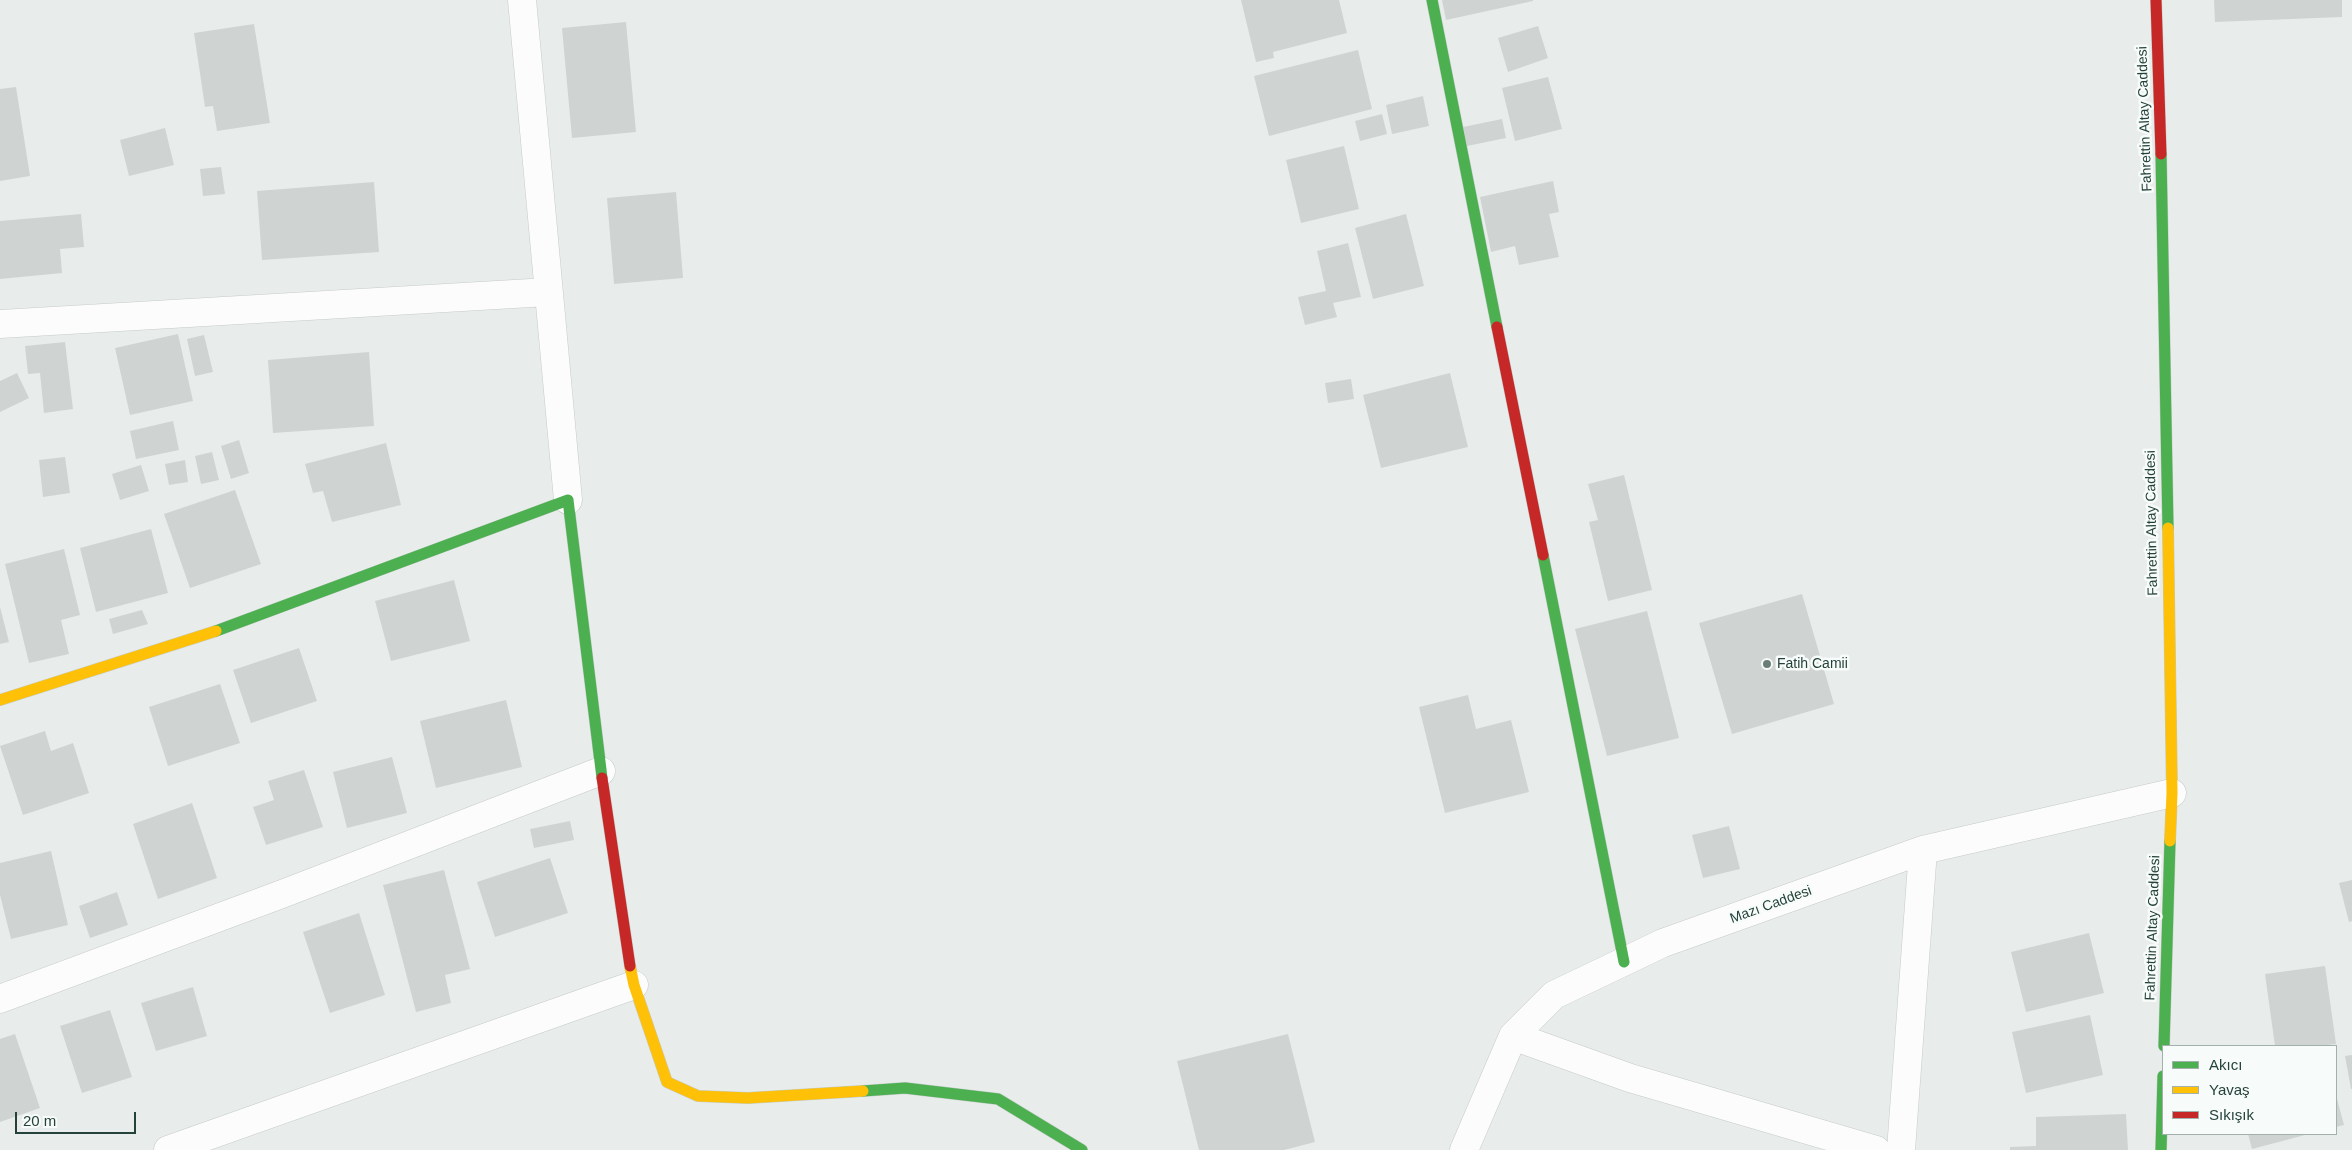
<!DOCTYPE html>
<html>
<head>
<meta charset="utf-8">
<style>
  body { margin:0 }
  #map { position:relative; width:2352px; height:1150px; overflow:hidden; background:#e8edeb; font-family:Helvetica,sans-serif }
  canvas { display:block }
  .legend { position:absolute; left:2162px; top:1045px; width:175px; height:90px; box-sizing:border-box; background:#f7fbf9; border:1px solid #a3b1ad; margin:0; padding:6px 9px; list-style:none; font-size:15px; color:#24423a }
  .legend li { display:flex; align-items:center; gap:10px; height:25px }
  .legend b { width:25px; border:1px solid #a3b1ad }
  .scale { position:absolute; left:15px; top:1112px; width:121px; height:22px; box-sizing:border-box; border:2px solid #24423a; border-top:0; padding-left:6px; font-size:15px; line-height:18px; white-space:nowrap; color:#24423a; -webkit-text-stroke:4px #f7fbf9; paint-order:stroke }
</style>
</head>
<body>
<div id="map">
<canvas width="2352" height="1150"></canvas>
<ul class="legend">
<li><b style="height:6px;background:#4caf50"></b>Akıcı</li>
<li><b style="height:6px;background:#ffc107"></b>Yavaş</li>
<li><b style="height:6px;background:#c62828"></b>Sıkışık</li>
</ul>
<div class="scale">20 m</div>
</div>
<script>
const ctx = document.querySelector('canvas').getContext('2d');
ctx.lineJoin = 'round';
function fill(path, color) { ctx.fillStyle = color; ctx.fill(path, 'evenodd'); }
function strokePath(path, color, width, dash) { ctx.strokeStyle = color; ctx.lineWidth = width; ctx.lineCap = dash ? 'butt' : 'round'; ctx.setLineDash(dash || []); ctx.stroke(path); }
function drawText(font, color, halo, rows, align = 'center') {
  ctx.font = font + ' Helvetica,sans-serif'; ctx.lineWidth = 5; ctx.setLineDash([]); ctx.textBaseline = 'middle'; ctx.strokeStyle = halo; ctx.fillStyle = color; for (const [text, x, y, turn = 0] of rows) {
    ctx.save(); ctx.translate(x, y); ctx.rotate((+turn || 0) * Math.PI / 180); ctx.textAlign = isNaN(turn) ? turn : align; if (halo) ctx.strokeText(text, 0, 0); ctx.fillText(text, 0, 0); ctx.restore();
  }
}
fill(new Path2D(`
  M1241,0H1339L1347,33L1273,52L1274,58L1256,62Z
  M1442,0H1533V1L1446,20Z
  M2214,0H2342V17L2215,22Z
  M626,22L636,132L572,138L562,28Z
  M254,24L270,123L217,131L213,106L205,107L194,33Z
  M1538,26L1548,58L1508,72L1498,38Z
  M1358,50L1372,109L1269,136L1254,76Z
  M1548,77L1562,129L1515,141L1502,88Z
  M16,87L30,176L0,181V89Z
  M1423,96L1429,126L1392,134L1386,105Z
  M1382,114L1387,134L1360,141L1355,121Z
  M1502,119L1506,138L1467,146L1463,127Z
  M165,128L174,165L129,176L120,140Z
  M1344,146L1359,209L1301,223L1286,160Z
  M221,167L225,194L203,196L200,169Z
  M1553,181L1559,212L1549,214L1559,257L1519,265L1515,246L1491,252L1480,197Z
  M374,182L379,252L262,260L257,191Z
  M676,192L683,278L614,284L607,198Z
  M81,214L84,247L60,249L62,273L0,279V221Z
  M1406,214L1424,286L1373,299L1355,228Z
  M1348,243L1361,297L1333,303L1337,317L1305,325L1298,297L1326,291L1317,251Z
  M178,334L193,401L130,415L115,348Z
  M204,335L213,372L195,376L187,339Z
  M65,342L73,409L44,413L40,373L28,374L25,346Z
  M369,352L374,426L273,433L268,360Z
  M17,373L29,398L0,412V381Z
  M1450,373L1468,447L1381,468L1363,395Z
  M1351,379L1354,399L1328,403L1325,383Z
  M173,421L179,450L136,459L130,431Z
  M239,440L249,473L231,479L221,446Z
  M386,443L401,505L332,522L323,491L313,493L305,464Z
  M212,452L219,480L201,484L195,456Z
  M65,457L70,493L43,497L39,460Z
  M185,460L188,482L169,485L165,464Z
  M141,465L149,491L120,500L112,474Z
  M1624,475L1652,590L1608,601L1589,522L1598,520L1588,484Z
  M235,490L261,564L190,588L164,514Z
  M151,529L168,593L96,612L80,548Z
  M64,549L80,615L61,620L69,654L29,663L5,564Z
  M454,580L470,641L391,661L375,601Z
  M1802,594L1834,704L1732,734L1699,623Z
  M0,607L9,642L0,644Z
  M142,610L148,624L113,634L109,619Z
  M1647,611L1679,738L1607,756L1575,629Z
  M299,648L317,701L251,723L233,670Z
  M220,684L240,743L168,766L149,707Z
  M1468,695L1476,729L1511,720L1529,792L1445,813L1419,707Z
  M506,700L522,767L436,788L420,721Z
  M45,731L51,751L73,743L89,793L23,815L0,746Z
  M392,757L407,813L347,828L333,772Z
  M304,770L323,827L266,845L253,807L274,800L268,781Z
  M192,803L217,878L158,899L133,824Z
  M570,821L574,840L534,848L530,829Z
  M1729,826L1740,869L1703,878L1692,835Z
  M51,851L68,925L11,939L0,895V863Z
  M550,858L568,913L495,937L477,882Z
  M444,870L470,969L445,975L451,1003L416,1012L383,885Z
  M2352,880V921L2349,922L2339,883Z
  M117,892L128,925L90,938L79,906Z
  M359,913L385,995L330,1013L303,932Z
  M2089,933L2104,993L2026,1012L2011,952Z
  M2325,966L2336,1044L2319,1046H2275L2265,974Z
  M193,987L207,1036L156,1051L141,1003Z
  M110,1010L132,1077L82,1093L60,1026Z
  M2090,1015L2103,1075L2026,1093L2012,1032Z
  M15,1034L40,1108L0,1122V1039Z
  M1288,1034L1315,1142L1284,1150H1199L1177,1061Z
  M2352,1055V1089H2351L2345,1056Z
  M2336,1095L2344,1125L2336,1127Z
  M2126,1114L2128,1150H2010V1147L2036,1146V1117Z
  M2248,1134H2309L2252,1149Z`), '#cfd4d2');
const street = new Path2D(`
  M522,0L568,500
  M0,324L548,292
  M0,999L282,894L601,771
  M1513,1036L1630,1078L1876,1150
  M168,1150L634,985
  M1464,1150L1513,1036L1554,995L1663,943L1923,850L2172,793
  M1901,1150L1923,850`);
const fast = new Path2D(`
  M1432,0L1497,327
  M2161,154L2168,528
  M1543,555L1624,962
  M216,631L568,500L602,778
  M2164,1046L2170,841
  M863,1091L905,1088L998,1099L1082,1150
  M2161,1150L2163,1076`);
const slow = new Path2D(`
  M2168,528L2172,793L2170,841
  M0,700L216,631
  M630,966L634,985L667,1082L698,1096L748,1098L863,1091`);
const jam = new Path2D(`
  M2156,0L2161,154
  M1497,327L1543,555
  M602,778L630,966`);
strokePath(street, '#c5cac8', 29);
strokePath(fast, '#c3cbc8', 12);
strokePath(slow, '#c3cbc8', 12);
strokePath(jam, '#c3cbc8', 12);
strokePath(street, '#fcfcfc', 28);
strokePath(fast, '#4caf50', 11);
strokePath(slow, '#ffc107', 11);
strokePath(jam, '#c62828', 11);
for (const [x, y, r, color] of [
  [1767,664,5,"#697e78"]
]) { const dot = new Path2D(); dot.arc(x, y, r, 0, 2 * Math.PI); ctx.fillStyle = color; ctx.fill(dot); strokePath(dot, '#f7fbf9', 2); }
drawText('14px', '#24423a', '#f7fbf9', [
  ["Fahrettin Altay Caddesi",2145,119,-92],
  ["Fahrettin Altay Caddesi",2152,523,-91],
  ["Mazı Caddesi",1771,905,-20],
  ["Fahrettin Altay Caddesi",2153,928,-88]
]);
drawText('14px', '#24423a', '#f7fbf9', [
  ["Fatih Camii",1777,664]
], 'left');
</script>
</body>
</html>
